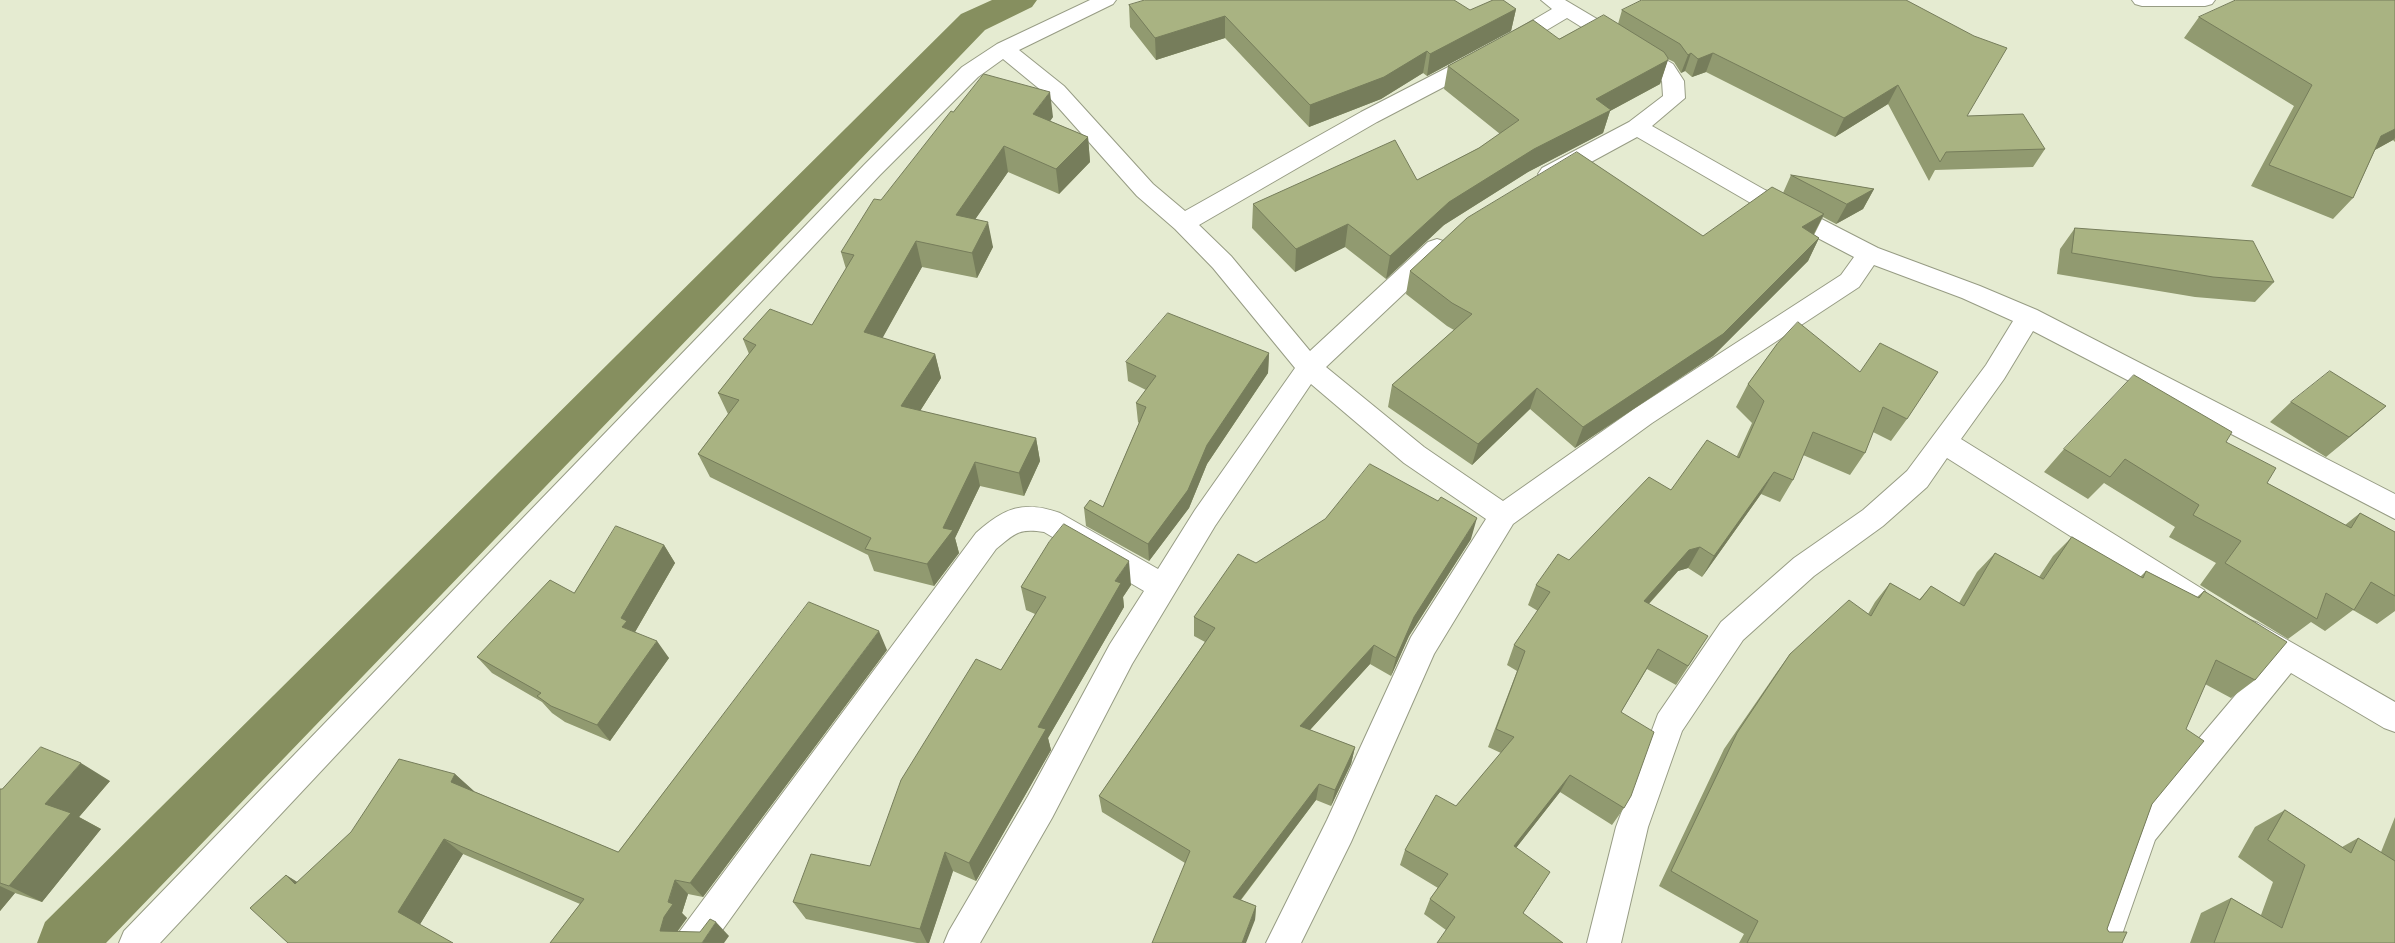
<!DOCTYPE html>
<html>
<head>
<meta charset="utf-8">
<style>
  body { margin:0 }
  canvas { display:block; background:#e5ebd1 }
</style>
</head>
<body>
<canvas width="2395" height="943"></canvas>
<script>
const ctx = document.querySelector('canvas').getContext('2d');
ctx.lineJoin = 'round';
function fill(path, color) { ctx.fillStyle = color; ctx.fill(path, 'evenodd'); }
function strokePath(path, color, width, dash) { ctx.strokeStyle = color; ctx.lineWidth = width; ctx.lineCap = dash ? 'butt' : 'round'; ctx.setLineDash(dash || []); ctx.stroke(path); }
fill(new Path2D(`
  M992,0H1037L1032,7L985,30L106,943H37L45,922L961,14Z`), '#868f5f');
const street = new Path2D(`
  M1090,0H1116L1113,4L1019,50L1064,86L1153,184L1185,211L1361,112L1489,46L1552,9L1541,0H1565L1673,64L1684,81L1685,98L1652,126L1765,190L1878,248L1980,286L2037,310L2395,494V519L2033,331L2004,379L1961,439L2204,590L2209,599L2204,608L2194,612L2184,608L1947,458L1927,487L1883,526L1814,576L1743,640L1682,731L1648,827L1621,943H1587L1616,827L1658,714L1721,622L1794,558L1863,510L1907,471L1986,365L2013,321L1962,298L1874,265L1859,287L1652,423L1513,524L1434,654L1351,842L1301,943H1266L1327,820L1411,637L1486,519L1404,463L1311,384L1215,526L1132,664L1052,818L980,943H944L949,931L1028,796L1110,644L1144,591L1044,532C1019,528 1015,533 996,549L713,943H675L680,931L976,533C1004,508 1023,500 1060,513L1158,569L1195,510L1295,368L1213,268L1175,229L1137,196L1048,96L1003,59L978,77L880,175L160,943H119L124,931L864,165L962,67L997,44ZM1567,18L1657,74L1662,81L1663,96L1629,122L1542,168L1538,174L1542,180L1550,182L1558,180L1637,137L1749,202L1854,257L1841,275L1634,409L1503,501L1424,447L1326,367L1446,254L1449,248L1446,242L1437,239L1428,242L1310,351L1231,256L1199,225L1377,122L1503,56Z
  M2132,0H2215L2212,4L2205,6H2142L2135,4Z
  M2247,619L2258,623L2395,702V732L2384,728L2291,673L2155,840L2119,943H2085L2130,820L2266,659L2236,641L2232,632L2236,623Z`);
strokePath(street, '#979c84', 2);
fill(street, '#fff');
fill(new Path2D(`
  M2395,0V142L2393,140L2375,150L2353,198L2333,219L2251,186L2294,106L2184,38L2199,17Z
  M1908,1L1967,116L2045,149L2033,167L1935,170L1929,181L1888,104L1835,137L1706,72L1692,77L1685,71L1681,73L1674,62L1668,59L1660,84L1610,111L1603,133L1528,172L1444,225L1386,279L1345,247L1295,272L1252,228L1253,204L1417,180L1479,148L1500,134L1444,89L1448,66L1618,24L1622,10Z
  M1129,5L1470,10L1516,9L1511,31L1427,76L1423,73L1381,99L1309,127L1225,38L1156,60L1130,27Z
  M1053,117L1050,121L1088,137L1090,162L1059,194L1008,172L975,219L993,247L977,278L922,267L882,338L935,354L941,378L920,411L1036,438L1040,461L1024,496L980,486L955,538L959,553L934,586L874,571L868,555L710,477L698,454L728,414L718,393L749,354L743,339L812,325L846,269L841,252L881,200Z
  M1791,175L1874,189L1863,209L1836,224L1823,217L1814,235L1819,238L1808,261L1713,356L1575,448L1530,409L1472,465L1388,407L1392,385L1454,330L1447,326L1406,294L1410,271L1703,236L1783,193Z
  M2075,228L2274,282L2255,302L2195,297L2057,274L2060,249Z
  M1777,344L1907,419L1891,441L1873,432L1865,453L1850,475L1803,455L1793,480L1780,502L1761,494L1702,577L1688,568L1678,571L1649,604L1695,656L1676,685L1647,669L1621,712L1624,808L1612,825L1560,792L1516,848L1540,888L1523,913L1446,930L1424,914L1430,899L1438,888L1400,865L1405,850L1456,806L1501,753L1488,747L1517,671L1507,665L1514,645L1538,611L1528,605L1536,585L1569,560L1671,490L1737,456L1752,423L1736,407L1748,384Z
  M1269,353L1268,373L1207,464L1189,508L1149,561L1086,526L1084,508L1103,507L1139,423L1138,422L1136,403L1146,390L1128,381L1126,362Z
  M2291,402L2386,406L2326,457L2270,422Z
  M2226,442L2267,483L2345,525L2360,513L2395,532V611L2377,624L2353,610L2325,631L2311,622L2288,639L2200,585L2216,563L2169,537L2175,527L2104,483L2088,499L2044,472L2064,449Z
  M2072,537L2140,577L2146,571L2197,597L2204,591L2255,680L2231,698L2205,684L2152,804L2107,929L2109,932L2122,943H1739L1744,934L1659,886L1724,749L1777,672L1790,654L1868,614L1875,602L1890,583L1919,600L1931,586L1959,603L1977,572L1995,553L2039,577L2053,556Z
  M1471,539L1409,636L1391,676L1370,664L1310,730L1355,747L1351,764L1331,806L1316,800L1241,900L1256,906L1255,920L1185,863L1102,812L1099,796L1205,642L1194,636V617L1256,563Z
  M664,545L675,563L635,632L669,658L610,741L565,722L552,713L542,702L492,673L477,657L574,593Z
  M1131,585L1123,597L1124,607L1048,738L1051,750L976,881L953,871L929,943H917L806,919L793,902L870,866L1001,670L1035,614L1026,610L1021,587Z
  M887,650L703,897L688,894L682,913L687,918L678,931L729,936L550,943L580,904L463,854L420,924L288,943L286,875L297,882L455,774L473,791L618,852Z
  M110,781L79,817L101,829L42,902L15,893L0,911V789H2Z
  M2285,810L2342,847L2358,838L2381,852L2395,817V943H2190L2201,913L2231,898L2261,915L2273,882L2238,857L2255,827Z`), '#919a70');
fill(new Path2D(`
  M1516,9L1511,31L1427,76L1430,54Z
  M1225,16V38L1156,60L1155,38Z
  M1427,51L1423,73L1381,99L1309,127L1310,105Z
  M1691,53L1685,71L1681,73L1688,55Z
  M1713,53L1706,72L1692,77L1698,59Z
  M1668,60L1660,84L1610,111L1603,133L1528,172L1444,225L1386,279L1390,256L1449,202L1596,99Z
  M1898,85L1888,104L1835,137L1844,118Z
  M1050,92L1053,117L1036,140L1033,114Z
  M2395,129V138L2393,140L2362,157L2381,136Z
  M1088,137L1090,162L1059,194L1056,169Z
  M1004,146L1008,172L961,240L956,215Z
  M1874,189L1863,209L1836,224L1847,204Z
  M1824,214L1812,237L1802,227Z
  M988,222L993,247L977,278L972,253Z
  M1348,224L1345,247L1295,272L1296,249Z
  M1819,238L1808,261L1713,356L1575,448L1583,427Z
  M916,241L922,267L872,357L864,332Z
  M1269,353L1268,373L1207,464L1189,508L1149,561L1148,544L1207,445Z
  M935,354L941,378L908,430L901,406Z
  M1537,388L1530,409L1472,465L1478,444Z
  M2386,406L2363,426L2326,457L2349,437Z
  M1036,438L1040,461L1024,496L1019,473Z
  M975,462L980,486L955,538L959,553L934,586L927,564L943,528Z
  M1774,472L1761,494L1702,577L1714,556Z
  M1477,518L1471,539L1409,636L1391,676L1396,658L1414,617Z
  M664,545L675,563L635,632L622,627L621,618Z
  M1700,547L1688,568L1678,571L1633,621L1644,601L1689,550Z
  M1129,561L1131,585L1123,597L1124,607L1048,738L1051,750L976,881L969,863L1038,727L1115,581Z
  M879,631L887,650L703,897L690,883Z
  M657,641L669,658L610,741L597,725Z
  M1374,645L1370,664L1298,743L1300,726Z
  M1355,747L1351,764L1331,806L1335,790Z
  M81,763L110,781L79,817L101,829L42,902L9,886L45,804Z
  M455,774L474,791L469,798L451,782Z
  M1570,775L1560,792L1505,862L1514,846Z
  M1319,784L1316,800L1232,911L1233,897Z
  M444,839L463,854L419,926L398,912Z
  M945,852L953,871L929,943H927L920,929Z
  M286,875L310,890L295,884Z
  M675,880L688,894L682,913L687,918L678,930L674,943L660,931Z
  M0,886L15,893L0,911Z
  M1256,906L1255,920L1246,943H1242Z
  M716,922L729,936L724,943H702Z`), '#767d5b');
const building = new Path2D(`
  M1145,0H1454L1470,10L1493,0H1503L1516,9L1430,54L1427,51L1384,77L1310,105L1225,16L1155,38L1129,5Z
  M1642,0H1906L1974,36L2007,48L1967,116L2023,114L2045,149L1946,152L1940,162L1898,85L1844,118L1713,53L1698,59L1691,53L1688,55L1680,44L1622,10Z
  M2236,0H2395V129L2381,136L2353,198L2269,165L2312,85L2199,17Z
  M1604,15L1664,52L1668,58V60L1596,99L1611,110L1534,149L1449,202L1390,256L1348,224L1296,249L1253,204L1395,140L1417,180L1479,148L1519,120L1448,66L1533,20L1559,39Z
  M984,74L1050,92L1033,114L1088,137L1056,169L1004,146L956,215L988,222L972,253L916,241L864,332L935,354L901,406L1036,438L1019,473L975,462L943,528L953,530L927,564L865,549L871,538L698,454L739,400L718,393L756,345L743,339L770,309L812,325L854,255L841,252L874,199L881,200L951,111L953,112Z
  M1577,152L1703,236L1772,187L1824,214L1802,227L1819,238L1723,334L1583,427L1537,388L1478,444L1392,385L1472,314L1452,303L1410,271L1467,218Z
  M1791,175L1874,189L1847,204Z
  M2075,228L2253,241L2274,282L2213,277L2072,253Z
  M1168,313L1269,353L1207,445L1188,490L1148,544L1084,508L1090,500L1103,507L1146,407L1136,403L1156,376L1126,362Z
  M1798,322L1860,372L1880,343L1938,372L1907,419L1883,407L1865,453L1813,432L1793,480L1774,472L1714,556L1700,547L1689,550L1644,601L1708,636L1688,666L1658,649L1621,712L1654,732L1631,796L1624,808L1570,775L1514,846L1550,872L1523,913L1563,943H1437L1455,917L1430,899L1448,874L1405,850L1436,795L1456,806L1514,737L1496,729L1525,651L1514,645L1550,592L1536,585L1558,554L1569,560L1649,477L1671,490L1707,440L1739,458L1764,401L1748,384L1777,344Z
  M2330,371L2386,406L2349,437L2291,402Z
  M2134,375L2232,432L2226,442L2276,468L2267,483L2351,528L2360,513L2395,532V596L2371,582L2354,610L2326,593L2317,619L2225,563L2241,541L2193,515L2199,505L2125,459L2110,477L2064,449Z
  M1370,464L1438,501L1441,497L1477,518L1414,617L1396,658L1374,645L1300,726L1355,747L1335,790L1319,784L1233,897L1256,906L1242,943H1152L1190,851L1099,796L1215,628L1194,617L1238,554L1256,563L1325,519Z
  M1064,524L1129,561L1115,581L1121,583L1038,727L1046,729L969,863L945,852L920,929L793,902L811,854L870,866L901,780L976,659L1001,670L1046,597L1021,587L1049,542Z
  M616,526L664,545L621,618L627,621L622,627L657,641L597,725L551,706L537,696L541,693L477,657L550,580L574,593Z
  M2072,537L2143,578L2146,571L2199,598L2204,591L2287,642L2255,680L2216,660L2186,729L2204,741L2152,804L2107,929L2109,932H2127L2122,943H1747L1758,921L1671,871L1737,733L1790,654L1849,600L1871,616L1890,583L1920,600L1931,586L1964,606L1995,553L2043,579Z
  M809,602L879,631L690,883L675,880L668,902L673,904L664,917L660,931L700,932L710,919L716,922L702,943H550L584,899L444,839L398,912L453,943H288L250,908L286,875L295,884L351,832L399,759L455,774L451,782L618,852Z
  M41,747L81,763L45,804L71,813L9,886L0,883V789H2Z
  M2285,810L2351,853L2358,838L2395,861V943H2214L2231,898L2282,928L2305,865L2268,840Z`);
fill(building, '#a9b382');
strokePath(building, '#767d5b', 1);
</script>
</body>
</html>
